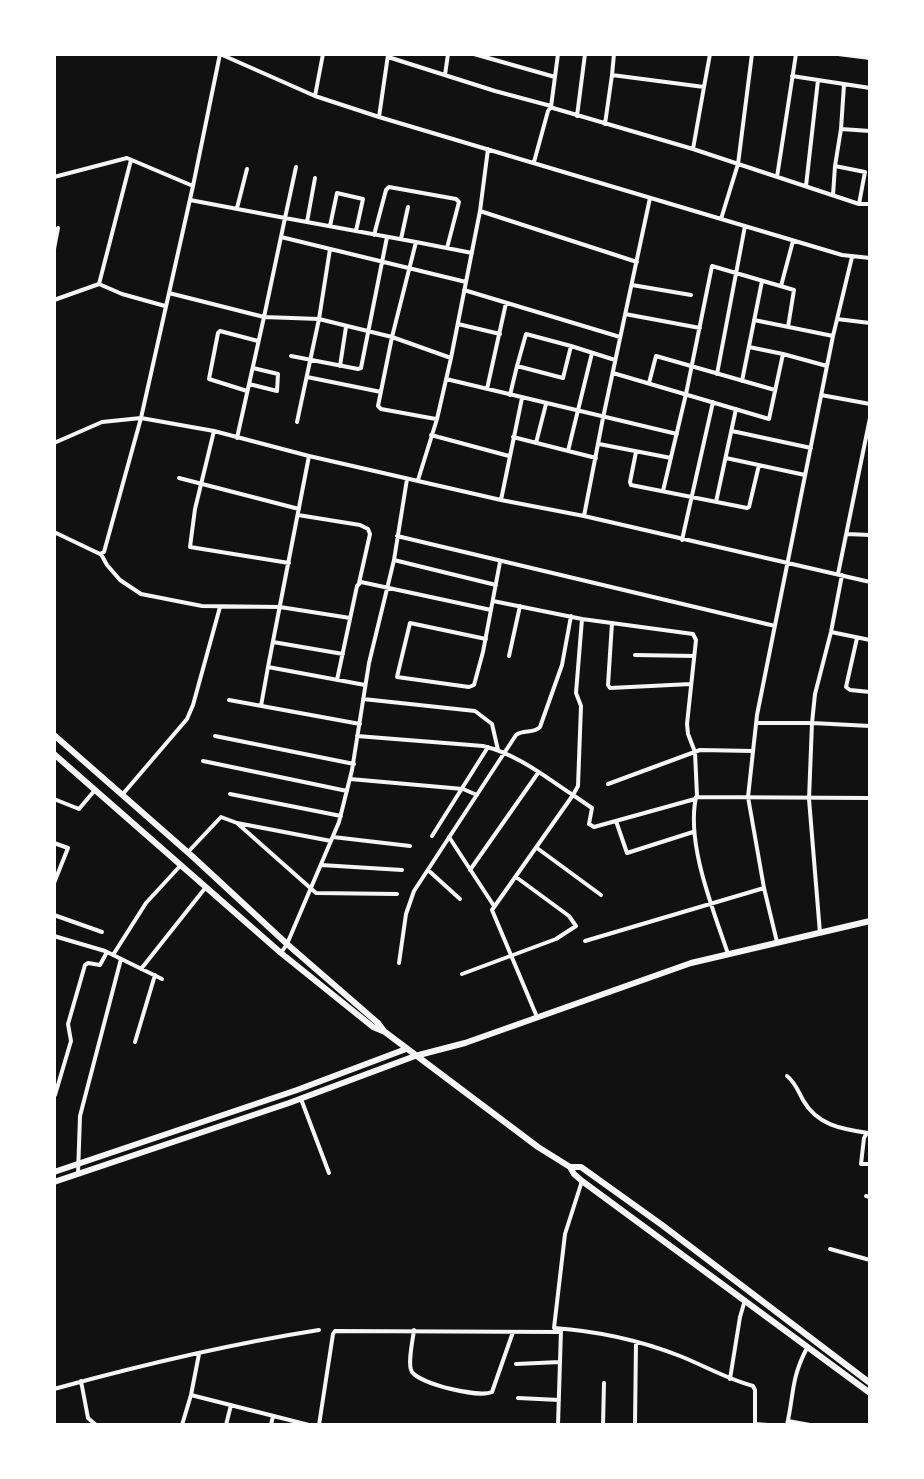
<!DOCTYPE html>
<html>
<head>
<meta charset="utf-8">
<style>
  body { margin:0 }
  #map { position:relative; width:924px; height:1479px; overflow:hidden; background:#111; font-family:"Roboto Condensed",sans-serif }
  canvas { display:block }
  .frame { position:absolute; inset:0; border:56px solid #fff; pointer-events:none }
</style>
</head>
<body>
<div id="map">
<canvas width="924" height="1479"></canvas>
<div class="frame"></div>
</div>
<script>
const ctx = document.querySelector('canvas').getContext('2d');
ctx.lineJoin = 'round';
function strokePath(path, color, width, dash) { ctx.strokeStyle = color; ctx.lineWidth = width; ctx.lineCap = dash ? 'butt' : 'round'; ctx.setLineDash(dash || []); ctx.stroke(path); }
strokePath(new Path2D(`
  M220,54L315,96L379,117L842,255L870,258
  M474,54L555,77
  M838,54L870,58
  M388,57L495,91L551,106
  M445,75L448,54
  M612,75L614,54
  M792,76L818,80
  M844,85L841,129L870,131V128
  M704,87L710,54
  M315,96L323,54
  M551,107L558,54
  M577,116L585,54
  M379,117L388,55
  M605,124L612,75L704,87L693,149
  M534,162L548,111L550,108H553L693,149L859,204H870
  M835,166L841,129
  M296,167L285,218L416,242L392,337L378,406L381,409L436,419
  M54,177L127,158L193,186
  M777,177L796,54
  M806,186L818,80L870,88
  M833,195L835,166L865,172L859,204
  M190,200L285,218L264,317L319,319L392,337L451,358L437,419L418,480
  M237,208L247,169
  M480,211L637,262
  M721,219L738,164L752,54
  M307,222L315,178
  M330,226L337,193L363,199L356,231
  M374,235L386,190L389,187L456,199L459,202L447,248
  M281,237L466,282
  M401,239L408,207
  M416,242L472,253
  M54,249L58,228
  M99,284L131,160
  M632,285L691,295
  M781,286L793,241
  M464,290L620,337
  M169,293L264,317L237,438
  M54,300L99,284L122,294L165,306
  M625,314L700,328
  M837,319L870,323
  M754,320L833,336
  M458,324L500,334
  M571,346L615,360
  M749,347L783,354
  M291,356L358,369L361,368L387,237
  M451,358L480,211L488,149
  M340,366L346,327
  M613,373L769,419L783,354L827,366
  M717,374L745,226
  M307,377L381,392
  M446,379L677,434
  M742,381L762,281
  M649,383L656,356L775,390
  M249,384L277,391L278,374L253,368
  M487,389L506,303
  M247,391L209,379L218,333L220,331L258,341
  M510,395L517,366L563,378L571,346L526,334L517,366
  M821,395L870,404
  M297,422L319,319L330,249
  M214,431L195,509L190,547L289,563
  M732,431L811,448
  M431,435L509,456
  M513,437L596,458
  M54,443L102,422L141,418L214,431L309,456L501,500L584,516L870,582
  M536,443L546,404
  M599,444L671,458
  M568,451L592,353
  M636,452L630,482L631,485L747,508L749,507L759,465
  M726,458L805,475
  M179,478L299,509
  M663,491L686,394L712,266L794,290L788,327
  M501,500L522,398
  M716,502L736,409
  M298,515L360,525L368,529L370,534L359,583
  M584,516L603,418L650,198
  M54,532L100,554L104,552L141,418L193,186L220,54
  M847,534L870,535
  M397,536L775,626
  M682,540L713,402
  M101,554L107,565L120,580L141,594L202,606L280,607L350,618
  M394,560L496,585
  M838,574L870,418
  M493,601L582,619L693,634L696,640L687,724L688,734L695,752L697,796
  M582,619L576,693L581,706L578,786L573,795L592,808L589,824L594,827L695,799
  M612,623L608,685L610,688L691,684
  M831,632L870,640
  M857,638L846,687L850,690L870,692
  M486,639L410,623L397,677L469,687L474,685L483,652L500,562
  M273,642L343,654
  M635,655L694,656
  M509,656L520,606
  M268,667L309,456
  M337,680L357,586L361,582L491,610
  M363,699L475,711L492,724L498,750
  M229,700L360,724
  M261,706L268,667L365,685
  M756,723H812L870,726
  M215,736L354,764
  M357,736L483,746C517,754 544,776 573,795L492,910L537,1017
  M203,761L347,791
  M350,779L463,789L477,795
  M608,784L700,750L753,751
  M230,794L341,816
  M122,795L187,719L193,705L220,607
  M54,799L79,809L95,790
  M616,821L627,853L693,832
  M237,823L316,893L397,894
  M432,836L488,747
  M333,837L410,846
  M449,837L494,906
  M54,843L68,848L54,883
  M537,848L601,895
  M188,852L221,817L237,823L331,841
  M321,865L402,870
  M428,870L460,899
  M470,870L538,773
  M54,915L102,932
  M820,933L809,799L812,723L815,694L831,632L842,575
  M54,936L105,951L162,979
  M585,941L764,888
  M777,942L764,888L748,797L757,715L833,336L852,257
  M281,953L287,944L339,822L352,770L369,663L394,560L407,479
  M728,954C713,909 686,844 696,797L870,798
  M113,955L146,903L181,865
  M399,963L406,914L414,891L516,735C523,729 534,734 540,727L562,665L571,616
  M141,969L206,887
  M462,974L556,939L576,926L569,916L516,877
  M135,1042L155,975
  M787,1076C795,1082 798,1091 803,1100C817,1125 841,1129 868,1133
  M55,1095L71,1041L68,1024L85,965L88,963L100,965L107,952
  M301,1099L329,1173
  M867,1133L864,1138L861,1164H870
  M78,1174L80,1116L121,959
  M582,1181L565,1234L554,1328C597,1331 639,1340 680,1356C705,1366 727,1379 753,1386L755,1390V1424L768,1425
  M866,1196L870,1197
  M830,1249L870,1260
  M414,1330C413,1339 407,1365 412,1372C421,1384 478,1398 492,1392L513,1332
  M516,1364L560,1362
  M730,1379L740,1317L745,1300
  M81,1381L88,1418L96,1425
  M54,1389C141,1365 230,1344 319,1330
  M191,1395L309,1425
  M518,1398L559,1400
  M788,1421L810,1425
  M182,1425L191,1395L199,1354
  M226,1425L231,1405
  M271,1425L273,1416
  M319,1425L333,1334L335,1331L561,1332
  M558,1425L561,1330
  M603,1425L604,1383
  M635,1425L636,1342
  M787,1425C794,1394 791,1378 807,1348`), '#f5f5f5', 4);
strokePath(new Path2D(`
  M54,1172L297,1090L406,1049
  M54,1182L289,1103L415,1056L465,1043L691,963L870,921`), '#f5f5f5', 6);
strokePath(new Path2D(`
  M54,735L192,856L287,944L378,1023L384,1031
  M54,754L281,953L373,1027L385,1032L538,1147L570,1167L574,1174L582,1181L870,1393
  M570,1167H581L662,1225L870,1383`), '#f5f5f5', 6);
</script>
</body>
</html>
